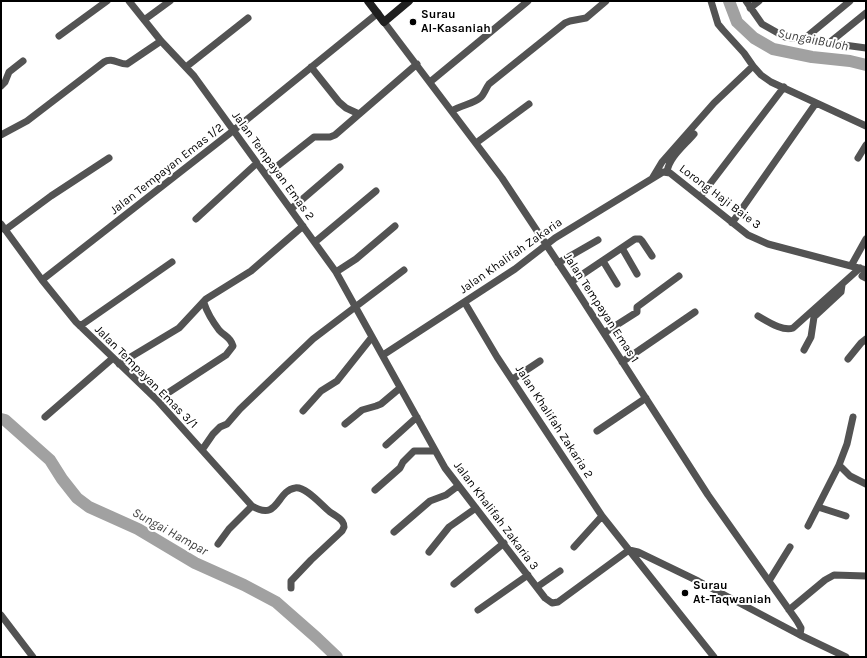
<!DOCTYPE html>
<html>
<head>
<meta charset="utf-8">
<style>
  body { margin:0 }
  #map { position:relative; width:867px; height:658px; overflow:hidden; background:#fff; font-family:Karla,sans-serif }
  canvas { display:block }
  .frame { position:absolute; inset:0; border:2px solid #000; pointer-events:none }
</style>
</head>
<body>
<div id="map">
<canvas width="867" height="658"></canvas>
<div class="frame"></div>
</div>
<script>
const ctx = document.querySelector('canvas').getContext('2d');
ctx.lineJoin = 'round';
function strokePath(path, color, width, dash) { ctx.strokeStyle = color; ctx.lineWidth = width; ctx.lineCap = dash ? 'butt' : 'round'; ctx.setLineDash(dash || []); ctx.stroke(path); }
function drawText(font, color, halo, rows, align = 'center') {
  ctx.font = font + ' Karla,sans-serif'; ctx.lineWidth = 4; ctx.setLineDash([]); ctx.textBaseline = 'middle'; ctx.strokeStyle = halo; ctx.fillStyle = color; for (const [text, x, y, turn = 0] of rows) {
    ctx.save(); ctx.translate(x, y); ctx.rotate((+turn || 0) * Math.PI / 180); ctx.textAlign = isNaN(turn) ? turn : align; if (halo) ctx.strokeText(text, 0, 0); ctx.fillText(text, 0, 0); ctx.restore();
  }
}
strokePath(new Path2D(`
  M729,1L737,22L754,38L773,49L812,57L850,61L866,65
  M1,419L5,420L50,460L62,479L77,498L89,507L138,529L195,563L244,585L276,602L317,638L337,657`), '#a1a1a1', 12);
strokePath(new Path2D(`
  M129,1L161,41L194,76L336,272L445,468L545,598L552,603L558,602L629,550
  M711,1L718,24L723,30L744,53L753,66L761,75L771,82L866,126
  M746,1L762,24L785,37L866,48
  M750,8L759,1
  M144,20L170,1
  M384,22L502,178L571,282L708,495L797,621L801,628L800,635
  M59,36L107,1
  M804,39L850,1
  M829,43L866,13
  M186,67L248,18
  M311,67L339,102L346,108L359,114
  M430,82L528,1
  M1,86L5,82L9,72L23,61
  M452,111C461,105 474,104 481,97C484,94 486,88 489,84L565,23L570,21L586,18L606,1
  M1,135L27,121L104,62C112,57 118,64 127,64L161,41
  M476,143L529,104
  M858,158L866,145
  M667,172C669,157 685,145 694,134
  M266,175L314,137H330L335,135L417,64
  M653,177L662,162L714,103L753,66
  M700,197L784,87
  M291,209L340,167
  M196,219L257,163
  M732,223L816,103
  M1,224L42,280L76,322L157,400L252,506C279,522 276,491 295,488C306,486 322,506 330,512C334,515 339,517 342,521C344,524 344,524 344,527L342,531L311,560L291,581V588
  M5,230L51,196L109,158
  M315,242L376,191
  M622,248L637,274
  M603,261L617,284
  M558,263L598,240
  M851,266L866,239
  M336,272L356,259L395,226
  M862,276L866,278
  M42,280L234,130L378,13
  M571,282L635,239H640L642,241L652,256
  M465,303L497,357L602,516L714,657
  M758,316C767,321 783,332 793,328L860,268
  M80,326L172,262
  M604,333L637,312V307L679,276
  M804,350L811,337L814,317L841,292L842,285
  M383,355L515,269L555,238L663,172L670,173L748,235L768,244L866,270
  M848,359L861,343L866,339
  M622,362L695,312
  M119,364L179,328L206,299L251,271L303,226
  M513,379L540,361
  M157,400L226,355L233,346C230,336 225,337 219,330C213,322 207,312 204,303
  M303,411L321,391L337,381L372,337
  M45,417L113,358
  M345,424L362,410L376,406L381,404L400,388
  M597,431L646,398
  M386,445L417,417
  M202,450L213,434L220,427L227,424L240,409L313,339L404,270
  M839,465L847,444L853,417
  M375,490L400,468L403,462L414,451H435
  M818,507L846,516
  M808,526L839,465L850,476L866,484
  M394,532L430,501L446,495L458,486
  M218,544L229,529L252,506
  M574,547L602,516
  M629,550L638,552L698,581L800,635L846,657
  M429,552L449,527L476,508
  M769,581L790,547
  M454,584L504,543
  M537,587L560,571
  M478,610L528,575
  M789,610L825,580L834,575L866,576
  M1,615L33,657`), '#535353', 7);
strokePath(new Path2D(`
  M368,1L384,22L409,1`), '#202020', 8);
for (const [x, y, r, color] of [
  [413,22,4,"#000"],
  [685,593,4,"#000"]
]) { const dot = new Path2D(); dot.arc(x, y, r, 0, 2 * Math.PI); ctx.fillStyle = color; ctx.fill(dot); strokePath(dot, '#fff', 1.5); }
drawText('bold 12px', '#000', '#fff', [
  ["Surau",421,15],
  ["Al-Kasaniah",421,29],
  ["Surau",693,586],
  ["At-Taqwaniah",693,600]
], 'left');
drawText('12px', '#000', '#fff', [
  ["Jalan Tempayan Emas 2",273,166,54],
  ["Jalan Tempayan Emas 1/2",167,169,-38],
  ["Lorong Haji Baie 3",720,197,37],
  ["Jalan Khalifah Zakaria",511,256,-35],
  ["Jalan Tempayan Emas 1",601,308,57],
  ["Jalan Tempayan Emas 3/1",146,377,45],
  ["Jalan Khalifah Zakaria 2",554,422,57],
  ["Jalan Khalifah Zakaria 3",496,516,53]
]);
drawText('italic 13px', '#424242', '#fff', [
  ["Sungai Buloh",813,40,11],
  ["Sungai Hampar",170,532,29]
]);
</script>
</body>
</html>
